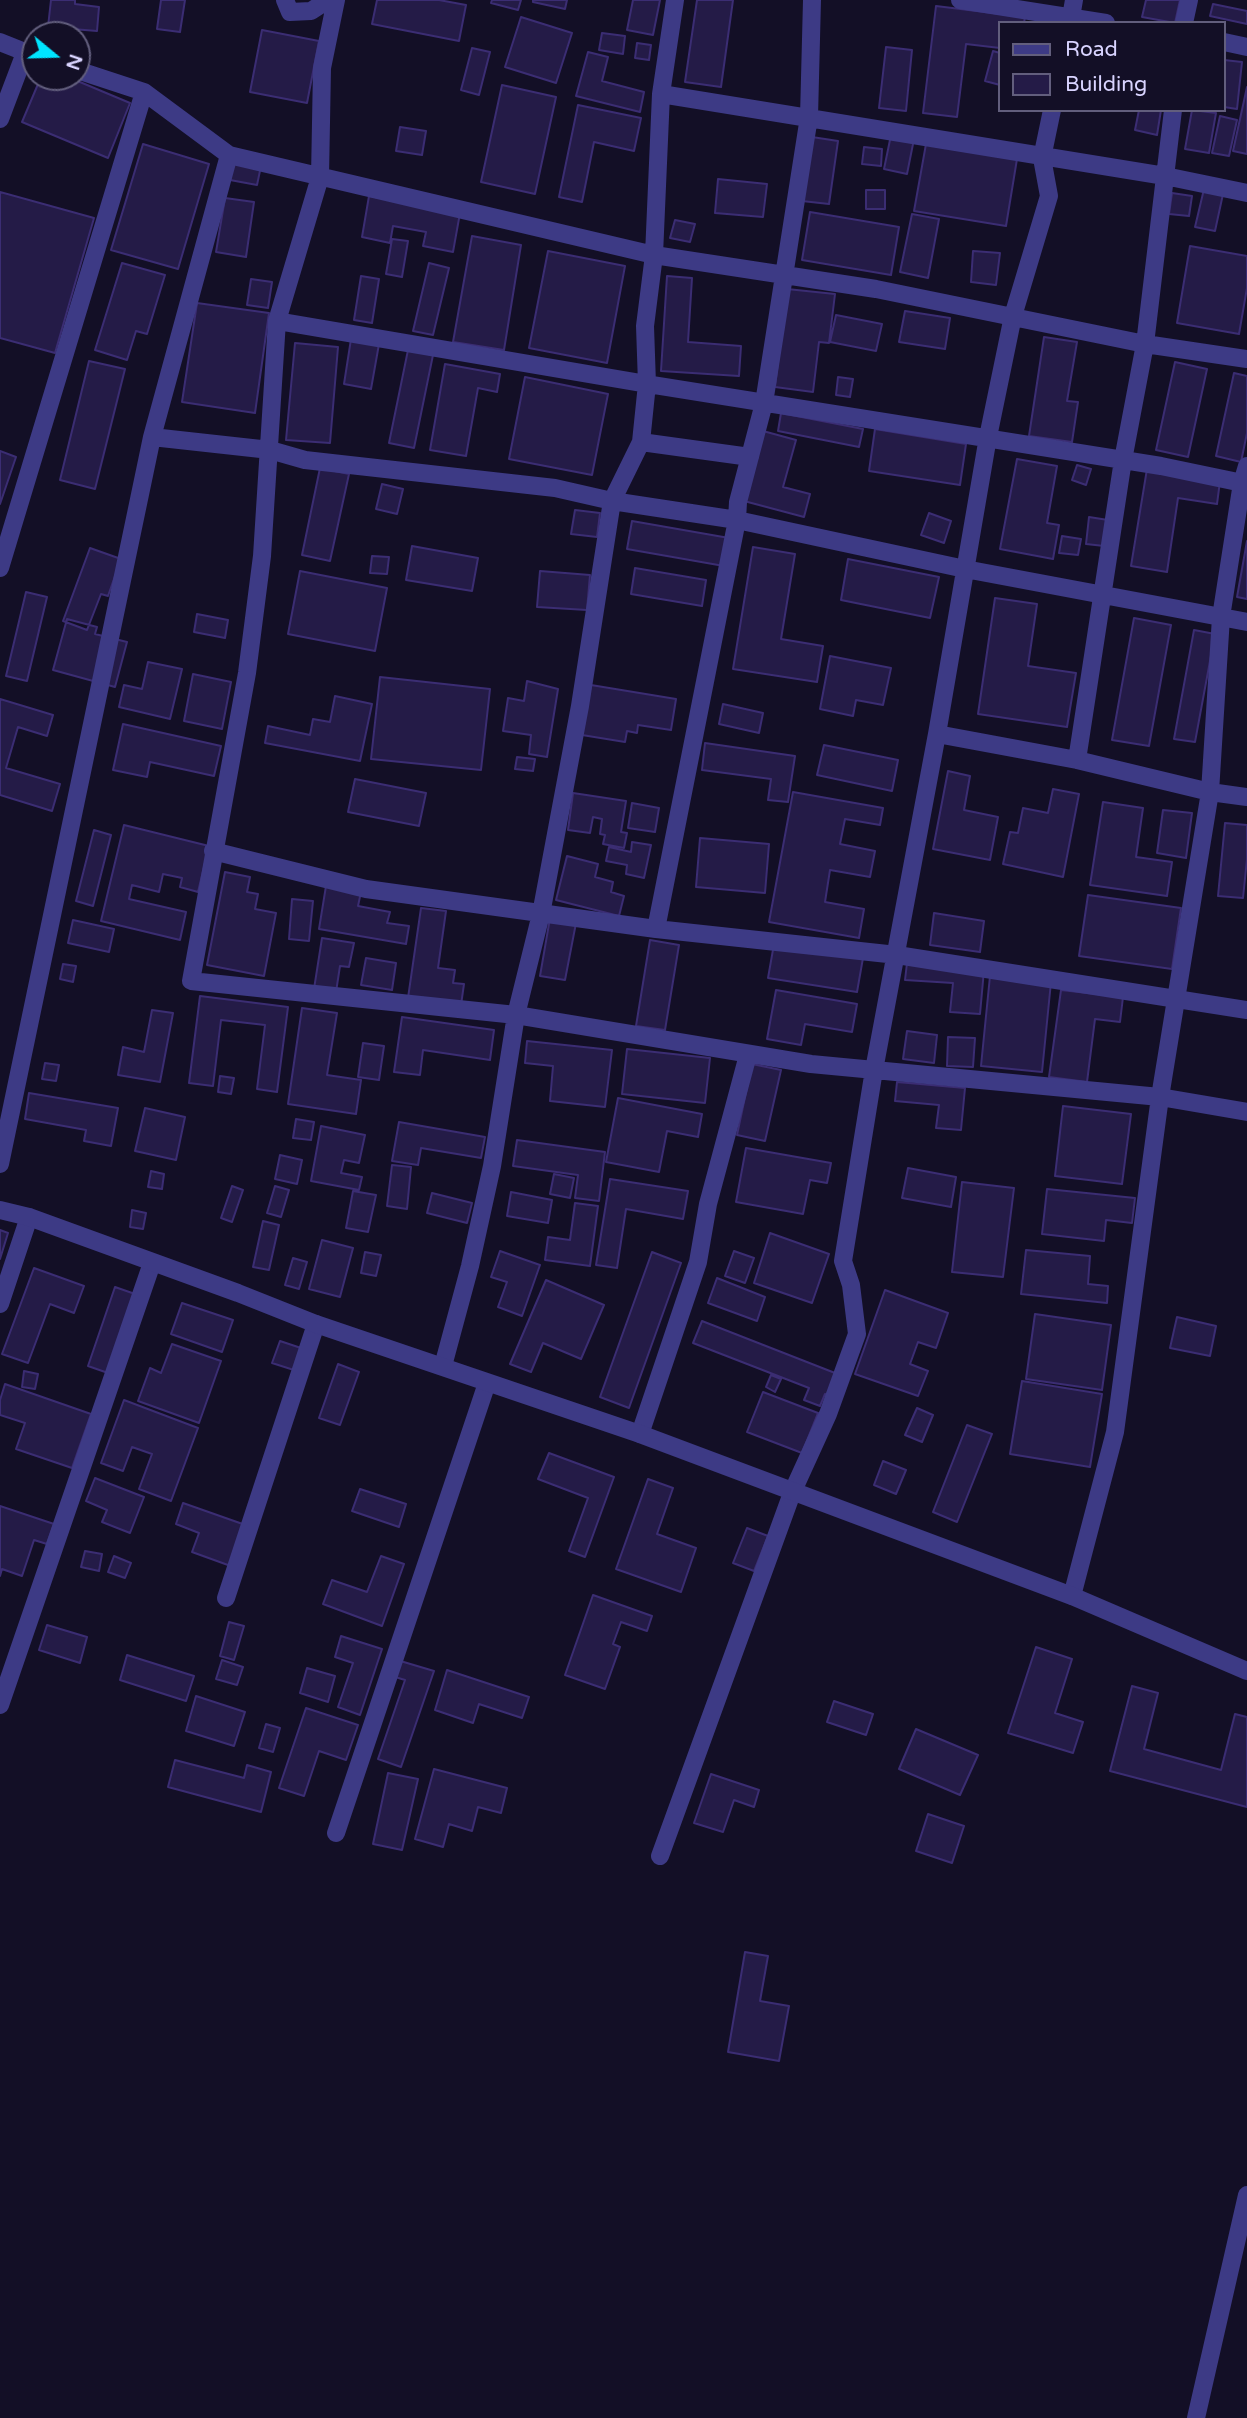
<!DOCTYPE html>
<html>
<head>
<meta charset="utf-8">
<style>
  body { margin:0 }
  #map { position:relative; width:1247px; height:2418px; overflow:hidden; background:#130f26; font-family:"Varela Round",sans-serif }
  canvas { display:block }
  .legend { position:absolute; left:998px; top:21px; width:228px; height:91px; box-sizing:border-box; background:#130f26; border:2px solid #625e7d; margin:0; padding:9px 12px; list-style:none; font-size:21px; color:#d9d4ff }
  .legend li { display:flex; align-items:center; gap:14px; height:35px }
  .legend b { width:35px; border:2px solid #625e7d }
  .north { position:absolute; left:21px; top:21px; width:70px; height:70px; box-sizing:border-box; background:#130f26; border:2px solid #625e7d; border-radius:50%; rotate:109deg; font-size:19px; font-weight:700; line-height:28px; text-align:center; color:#d9d4ff }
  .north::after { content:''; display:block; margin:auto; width:24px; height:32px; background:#00e5ff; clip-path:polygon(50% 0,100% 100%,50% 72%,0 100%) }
</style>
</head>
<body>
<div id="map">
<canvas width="1247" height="2418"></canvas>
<ul class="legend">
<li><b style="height:9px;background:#3d3a85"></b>Road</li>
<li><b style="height:19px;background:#241b47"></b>Building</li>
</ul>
<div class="north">N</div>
</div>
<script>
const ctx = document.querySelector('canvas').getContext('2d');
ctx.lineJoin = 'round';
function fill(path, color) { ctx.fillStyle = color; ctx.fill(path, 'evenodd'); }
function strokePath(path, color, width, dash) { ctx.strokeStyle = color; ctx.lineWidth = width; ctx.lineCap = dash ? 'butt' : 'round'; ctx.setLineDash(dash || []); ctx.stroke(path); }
const building = new Path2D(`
  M51,0H75V4L99,7L97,31L48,27Z
  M161,0H185L180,32L157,29Z
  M377,0H439L466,5L459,41L372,24Z
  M492,0H521L518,10L491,3Z
  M533,0H567L565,9L533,2Z
  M633,0H660L653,35L627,30Z
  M697,0H733L721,87L685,82Z
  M1146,0H1180L1175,23L1142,17Z
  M1213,4L1247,11V24L1210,16Z
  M936,6L1025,17L1024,23H1000V48L966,44L957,117L923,113Z
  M521,17L572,33L556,83L505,67Z
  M262,30L319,41L307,103L250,92Z
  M602,33L625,36L623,54L599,50Z
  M637,43L651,45L649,60L635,58Z
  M886,47L912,50L906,111L879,108Z
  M472,48L490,52L479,95L461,90Z
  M993,51L1000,53V85L985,81Z
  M588,52L608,57L602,81L644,92L640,112L576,96Z
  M1224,60L1242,62L1237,109L1224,107Z
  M41,77H68L130,103L108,158L22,122Z
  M502,85L556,97L535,194L481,182Z
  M1247,87V154L1233,151Z
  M578,105L641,118L634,151L594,142L582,202L559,197Z
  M1139,110H1161L1157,135L1135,130Z
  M1192,110L1216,113L1209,153L1185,149Z
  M1220,116L1237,120L1229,156L1212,153Z
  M400,127L426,131L422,155L396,151Z
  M891,135L914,139L907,174L884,169Z
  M812,137L838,141L829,204L802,201Z
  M143,144L209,164L178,269L111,250Z
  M926,144L1017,159L1006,226L914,211Z
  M864,147L882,149L881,166L862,164Z
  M234,161L261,166L257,185L230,180Z
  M718,179L767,184L763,217L715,213Z
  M1204,189L1223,194L1215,231L1195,227Z
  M866,190H885V209H866Z
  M0,192L94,218L55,353L0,338Z
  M1172,193L1192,196L1189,216L1169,214Z
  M369,196L460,213L453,252L423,246L426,232L393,226L390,243L362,237Z
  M225,198L254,202L246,257L216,252Z
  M810,212L899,227L891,275L802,260Z
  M912,214L939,219L928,278L900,272Z
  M675,220L695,224L690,242L670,238Z
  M472,236L521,245L504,350L453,342Z
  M392,239L408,241L402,277L386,274Z
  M1190,246L1247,256V288L1239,334L1177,323Z
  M548,251L625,266L607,363L529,348Z
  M973,251L1000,253L996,285L971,282Z
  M122,263L165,275L147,334L136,331L127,360L95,350Z
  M429,263L449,268L433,335L413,331Z
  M361,276L379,279L372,323L354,320Z
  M667,276L692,278L688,342L741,346L739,376L661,371Z
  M251,279L272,282L268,308L247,305Z
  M787,289L835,294L829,343L819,342L813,392L775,387Z
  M197,303L269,313L255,413L182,402Z
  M905,311L950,318L945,349L899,342Z
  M836,315L882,324L876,351L830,342Z
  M1044,337L1077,342L1067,401L1078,402L1072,442L1029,436Z
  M351,339L379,344L371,389L344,384Z
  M295,343L338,347L330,443L286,440Z
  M408,350L433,355L414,448L389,443Z
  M89,361L125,369L95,489L60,480Z
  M1175,362L1207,369L1188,457L1156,450Z
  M445,364L500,374L497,392L478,388L466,456L430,450Z
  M1234,373L1247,376V433L1241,462L1216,456Z
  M525,377L608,394L592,475L509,459Z
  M838,377L853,379L850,397L836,395Z
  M781,413L863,429L859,447L778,431Z
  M875,429L966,444L960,485L869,471Z
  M763,431L796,440L783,487L810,494L804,517L744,501Z
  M0,451L16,457L0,504Z
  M1017,459L1057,466L1047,523L1059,525L1053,559L1000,549Z
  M1077,465L1091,469L1086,485L1072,480Z
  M320,468L349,474L330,561L302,555Z
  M1147,469L1220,481L1217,504L1178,498L1167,572L1131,566Z
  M382,484L403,489L397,514L376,509Z
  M575,510L600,513L597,537L571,534Z
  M929,513L951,521L944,543L921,535Z
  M1089,517L1108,520L1104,546L1086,544Z
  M632,521L729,538L724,566L627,549Z
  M1062,536L1081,539L1078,555L1059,553Z
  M1247,541V599L1237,597Z
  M412,546L478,558L472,591L406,580Z
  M753,547L795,554L781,639L823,646L817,682L733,669Z
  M90,548L121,559L108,596L101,594L87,630L63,621Z
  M372,556L389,557L387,574L370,573Z
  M848,559L939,577L930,618L841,600Z
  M635,568L706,580L702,606L631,594Z
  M300,571L387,588L375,651L288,634Z
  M540,571L590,575L587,610L537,607Z
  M26,592L47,597L27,681L6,676Z
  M995,598L1037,604L1028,666L1076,673L1067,727L978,714Z
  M197,614L228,620L225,638L194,632Z
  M1134,618L1171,625L1149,746L1112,740Z
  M67,619L97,627L95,634L127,642L115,687L53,670Z
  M1194,630L1215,634L1195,742L1174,739Z
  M830,656L891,668L883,705L856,700L853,716L820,709Z
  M148,662L182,669L170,719L119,707L124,685L142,689Z
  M193,674L231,682L222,729L184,721Z
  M380,677L490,689L481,770L371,759Z
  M527,681L558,689L547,757L529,754L531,735L503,731L508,698L524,701Z
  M591,685L676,699L671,730L638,725L637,733L627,731L625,742L582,735Z
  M335,696L372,704L360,761L265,743L268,726L310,735L313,719L330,722Z
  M0,699L53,715L47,736L18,727L6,768L60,784L52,811L0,795Z
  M723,704L763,713L759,733L719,724Z
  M123,724L221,746L214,776L150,762L147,777L113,770Z
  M705,743L795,756L788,802L768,800L771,779L702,770Z
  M824,745L898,760L892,791L817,775Z
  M517,757L535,759L533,771L515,769Z
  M948,771L970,776L964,810L998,817L990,860L933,849Z
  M355,779L426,793L419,826L348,812Z
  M1053,789L1079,794L1063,877L1003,864L1010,832L1018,833L1023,808L1048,813Z
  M793,792L883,808L880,825L845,819L840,844L875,851L870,877L830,870L825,902L864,909L859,938L769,922Z
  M573,793L626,801L621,832L627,833L624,848L603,844L605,835L600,834L602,819L593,817L590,833L568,830Z
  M1103,802L1143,808L1136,857L1172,862L1167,896L1090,885Z
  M632,803L659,808L655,832L628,828Z
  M1163,810L1192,813L1186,858L1157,853Z
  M1225,823L1247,825V859L1243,898L1218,896Z
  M124,825L209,846L198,892L180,887L182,878L163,874L159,892L132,885L129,899L186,912L180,940L101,921Z
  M94,830L111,835L93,906L76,901Z
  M700,838L769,844L765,893L696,887Z
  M632,842L651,845L644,878L626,874L627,865L606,861L609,847L631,852Z
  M567,856L598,864L595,877L613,882L611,892L624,896L619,916L556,900Z
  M225,872L250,877L247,892L258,894L255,909L276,913L264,976L207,965Z
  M326,886L361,892L358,906L390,912L387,923L409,926L406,944L319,929Z
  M1088,895L1181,908L1172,969L1079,956Z
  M292,899L313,901L309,941L289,939Z
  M421,908L446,911L438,968L455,970L453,983L464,984L461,1005L408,998Z
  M934,913L984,921L980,952L930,945Z
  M550,918L576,923L565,980L540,976Z
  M73,920L114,929L109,952L68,943Z
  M322,938L354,943L349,967L340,966L336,992L314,989Z
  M650,940L679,945L665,1030L636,1026Z
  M774,944L863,958L857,992L768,978Z
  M366,958L396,963L392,990L361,985Z
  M907,963L984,970L980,1014L950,1012L953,983L905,980Z
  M63,964L76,966L73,982L60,979Z
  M990,976L1051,982L1042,1072L981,1066Z
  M776,990L857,1004L852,1032L805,1024L801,1045L767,1039Z
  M1061,990L1123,997L1120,1022L1095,1019L1087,1082L1049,1077Z
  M200,996L288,1007L277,1092L257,1089L265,1025L221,1020L213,1086L189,1083Z
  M302,1008L337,1013L327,1075L361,1080L356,1114L288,1104Z
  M152,1010L173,1013L160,1082L118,1075L123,1047L144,1052Z
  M402,1017L494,1030L490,1060L423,1050L420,1075L394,1072Z
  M907,1031L937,1035L934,1063L903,1059Z
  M948,1037L975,1038L973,1067L947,1066Z
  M527,1041L612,1050L605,1107L550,1101L553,1066L525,1063Z
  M363,1043L384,1046L379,1080L358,1077Z
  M627,1049L710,1058L705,1103L622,1094Z
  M45,1063L59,1065L56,1081L42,1079Z
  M752,1064L781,1070L765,1141L737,1135Z
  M220,1076L234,1078L231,1094L218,1092Z
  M897,1082L965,1088L961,1130L936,1128L939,1105L895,1101Z
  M29,1093L118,1108L111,1146L84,1141L86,1130L25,1119Z
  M618,1098L702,1114L698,1137L667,1131L659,1172L606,1162Z
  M1063,1106L1131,1114L1122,1184L1055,1176Z
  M145,1108L185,1117L176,1160L135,1151Z
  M296,1119L314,1122L311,1140L293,1138Z
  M399,1122L485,1137L481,1158L421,1148L418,1165L392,1161Z
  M321,1126L365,1135L359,1163L344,1160L341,1173L362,1177L359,1190L311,1181Z
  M517,1140L605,1152L599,1201L575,1198L578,1175L513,1166Z
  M746,1148L831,1163L827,1183L810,1180L803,1214L736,1202Z
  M280,1155L302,1160L297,1184L275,1179Z
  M392,1165L411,1167L407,1209L387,1206Z
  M908,1168L956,1177L951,1207L902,1198Z
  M151,1171L164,1174L162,1189L148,1187Z
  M554,1174L574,1178L570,1198L550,1194Z
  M610,1179L688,1191L683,1219L626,1209L617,1268L596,1265Z
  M962,1182L1014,1188L1003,1277L952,1272Z
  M232,1186L243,1190L232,1222L221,1218Z
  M275,1186L289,1190L281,1217L267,1213Z
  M1047,1189L1135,1198L1132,1223L1106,1220L1104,1241L1042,1234Z
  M353,1191L376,1195L368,1232L346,1228Z
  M511,1192L552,1200L548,1223L507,1216Z
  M432,1193L472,1203L467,1223L427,1213Z
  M575,1203L598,1206L590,1266L545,1260L548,1237L570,1240Z
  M132,1210L146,1213L143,1229L130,1227Z
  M263,1221L279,1225L269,1270L253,1267Z
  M0,1230L8,1233L0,1259Z
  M770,1233L829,1254L812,1303L754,1283Z
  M322,1240L353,1248L340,1297L309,1289Z
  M1026,1250L1090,1256L1088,1284L1108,1286L1107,1303L1021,1294Z
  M500,1251L540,1265L522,1316L498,1307L507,1282L491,1277Z
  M734,1251L754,1258L745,1283L725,1276Z
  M365,1252L381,1255L376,1276L361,1273Z
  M652,1252L681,1263L629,1408L600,1397Z
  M293,1258L307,1262L299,1289L285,1285Z
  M34,1268L84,1286L74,1313L50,1304L28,1363L2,1354Z
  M717,1278L765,1297L757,1321L708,1303Z
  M546,1280L604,1305L581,1359L543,1343L531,1372L510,1364Z
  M115,1287L135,1294L108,1373L88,1366Z
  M885,1290L948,1313L936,1348L918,1342L910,1364L928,1371L918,1396L855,1374Z
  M182,1303L233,1320L222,1352L171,1334Z
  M1035,1314L1111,1325L1102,1390L1026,1379Z
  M1177,1317L1216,1326L1210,1356L1170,1348Z
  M702,1321L835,1373L827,1395L825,1394L820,1406L804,1400L809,1388L693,1343Z
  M280,1341L304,1349L297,1371L272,1363Z
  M172,1344L221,1361L199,1423L138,1401L150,1368L161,1373Z
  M338,1364L359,1372L340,1425L319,1418Z
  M24,1371L38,1374L35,1389L22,1387Z
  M771,1375L781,1379L775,1392L766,1387Z
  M1022,1381L1102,1394L1090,1467L1010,1454Z
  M5,1384L91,1414L72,1468L16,1449L25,1423L0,1415V1400Z
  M763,1392L818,1413L802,1453L747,1432Z
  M124,1400L198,1428L171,1501L139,1489L152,1454L132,1447L123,1471L101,1463Z
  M917,1408L933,1415L922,1442L905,1435Z
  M967,1425L992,1434L957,1522L933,1512Z
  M549,1453L614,1477L585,1557L569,1551L588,1498L538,1479Z
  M883,1461L906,1470L896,1494L874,1485Z
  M95,1478L144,1497L130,1533L102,1522L107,1510L86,1501Z
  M648,1479L673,1488L657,1534L696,1548L681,1592L616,1569Z
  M360,1489L406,1504L399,1527L352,1511Z
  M183,1503L254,1528L239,1569L192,1552L199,1533L176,1524Z
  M0,1506L54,1524L47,1544L34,1540L22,1576L2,1569L0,1576Z
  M747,1528L768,1536L754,1571L733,1563Z
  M85,1551L102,1554L99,1571L81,1567Z
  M114,1556L131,1563L125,1578L108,1572Z
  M381,1556L404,1564L382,1626L323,1604L332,1580L367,1592Z
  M593,1595L652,1616L647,1631L621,1622L613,1644L620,1647L605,1689L565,1675Z
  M229,1622L244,1626L234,1660L220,1656Z
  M47,1625L87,1637L80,1663L39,1650Z
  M341,1636L382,1649L360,1715L338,1707L353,1663L335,1657Z
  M1036,1647L1072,1659L1055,1713L1083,1722L1073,1753L1008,1733Z
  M127,1655L194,1676L186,1701L120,1680Z
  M222,1660L243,1667L237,1685L216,1679Z
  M397,1660L434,1671L401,1767L378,1759L405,1680L392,1676Z
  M307,1668L335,1676L328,1702L300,1693Z
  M447,1670L529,1697L522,1718L479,1704L473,1723L435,1710Z
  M1132,1686L1158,1693L1144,1749L1221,1770L1235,1714L1247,1717V1807L1110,1771Z
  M196,1696L245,1712L234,1746L186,1731Z
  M834,1701L873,1714L866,1735L827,1722Z
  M306,1708L358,1725L346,1760L319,1751L304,1796L279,1788Z
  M266,1724L280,1728L273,1752L259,1748Z
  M916,1729L978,1755L960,1795L899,1769Z
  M175,1760L244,1778L247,1765L271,1772L261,1812L168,1787Z
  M434,1769L507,1788L501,1813L478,1807L472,1831L449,1824L443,1847L415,1839Z
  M388,1773L418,1779L402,1850L373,1844Z
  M711,1774L759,1790L754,1807L734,1800L723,1832L694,1823Z
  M928,1814L964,1826L952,1863L916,1851Z
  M745,1952L768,1956L760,2001L789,2006L779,2061L728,2052Z`);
fill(building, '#241b47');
strokePath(building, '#3b2d73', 2);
strokePath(new Path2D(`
  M1196,2418L1247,2195`), '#3d3a85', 18);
strokePath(new Path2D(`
  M285,0L290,12L311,11L328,0
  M336,0L322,68L320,177L277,321L262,556L247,673L191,981L516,1015L811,1064L1160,1097L1247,1112
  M960,0L1106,23
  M1070,23L1074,0
  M1184,23L1189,0
  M0,42L35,56
  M1224,42L1247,47
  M77,70L144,92L229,155L654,255L876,289L1145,344L1247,359
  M661,94L1165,176L1247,193
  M1052,110L1042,158L1049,196L1013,316L988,437L937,734L1077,760L1210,792L1247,797
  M0,119L25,53
  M277,321L647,384L1161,466L1247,484
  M152,437L270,450L305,460L555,488L612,501L737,520L965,569L1247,622
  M641,442L750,457
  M0,568L144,92
  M1077,760L1123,460L1145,344L1173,110
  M213,851L366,889L656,929L897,955L1247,1010
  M656,929L737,520L738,502L764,403L809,117L812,0
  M0,1164L152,437L229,155
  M0,1304L29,1217
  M443,1366L470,1266L492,1166L516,1015L541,914L580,706L612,501L641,442L647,384L645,326L654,255L661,94L675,0
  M640,1434L698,1262L708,1204L748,1055
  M1072,1596L1115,1432L1160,1097L1210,792L1221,617L1242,483L1247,466
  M226,1598L316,1324
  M0,1705L152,1263
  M336,1833L487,1383
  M660,1856L792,1493L828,1414L857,1334L851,1285L843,1261L874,1070L937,734`), '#3d3a85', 18);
strokePath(new Path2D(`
  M0,1210L29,1217L238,1293L316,1324L640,1434L1072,1596L1247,1671`), '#3d3a85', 18);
</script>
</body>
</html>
